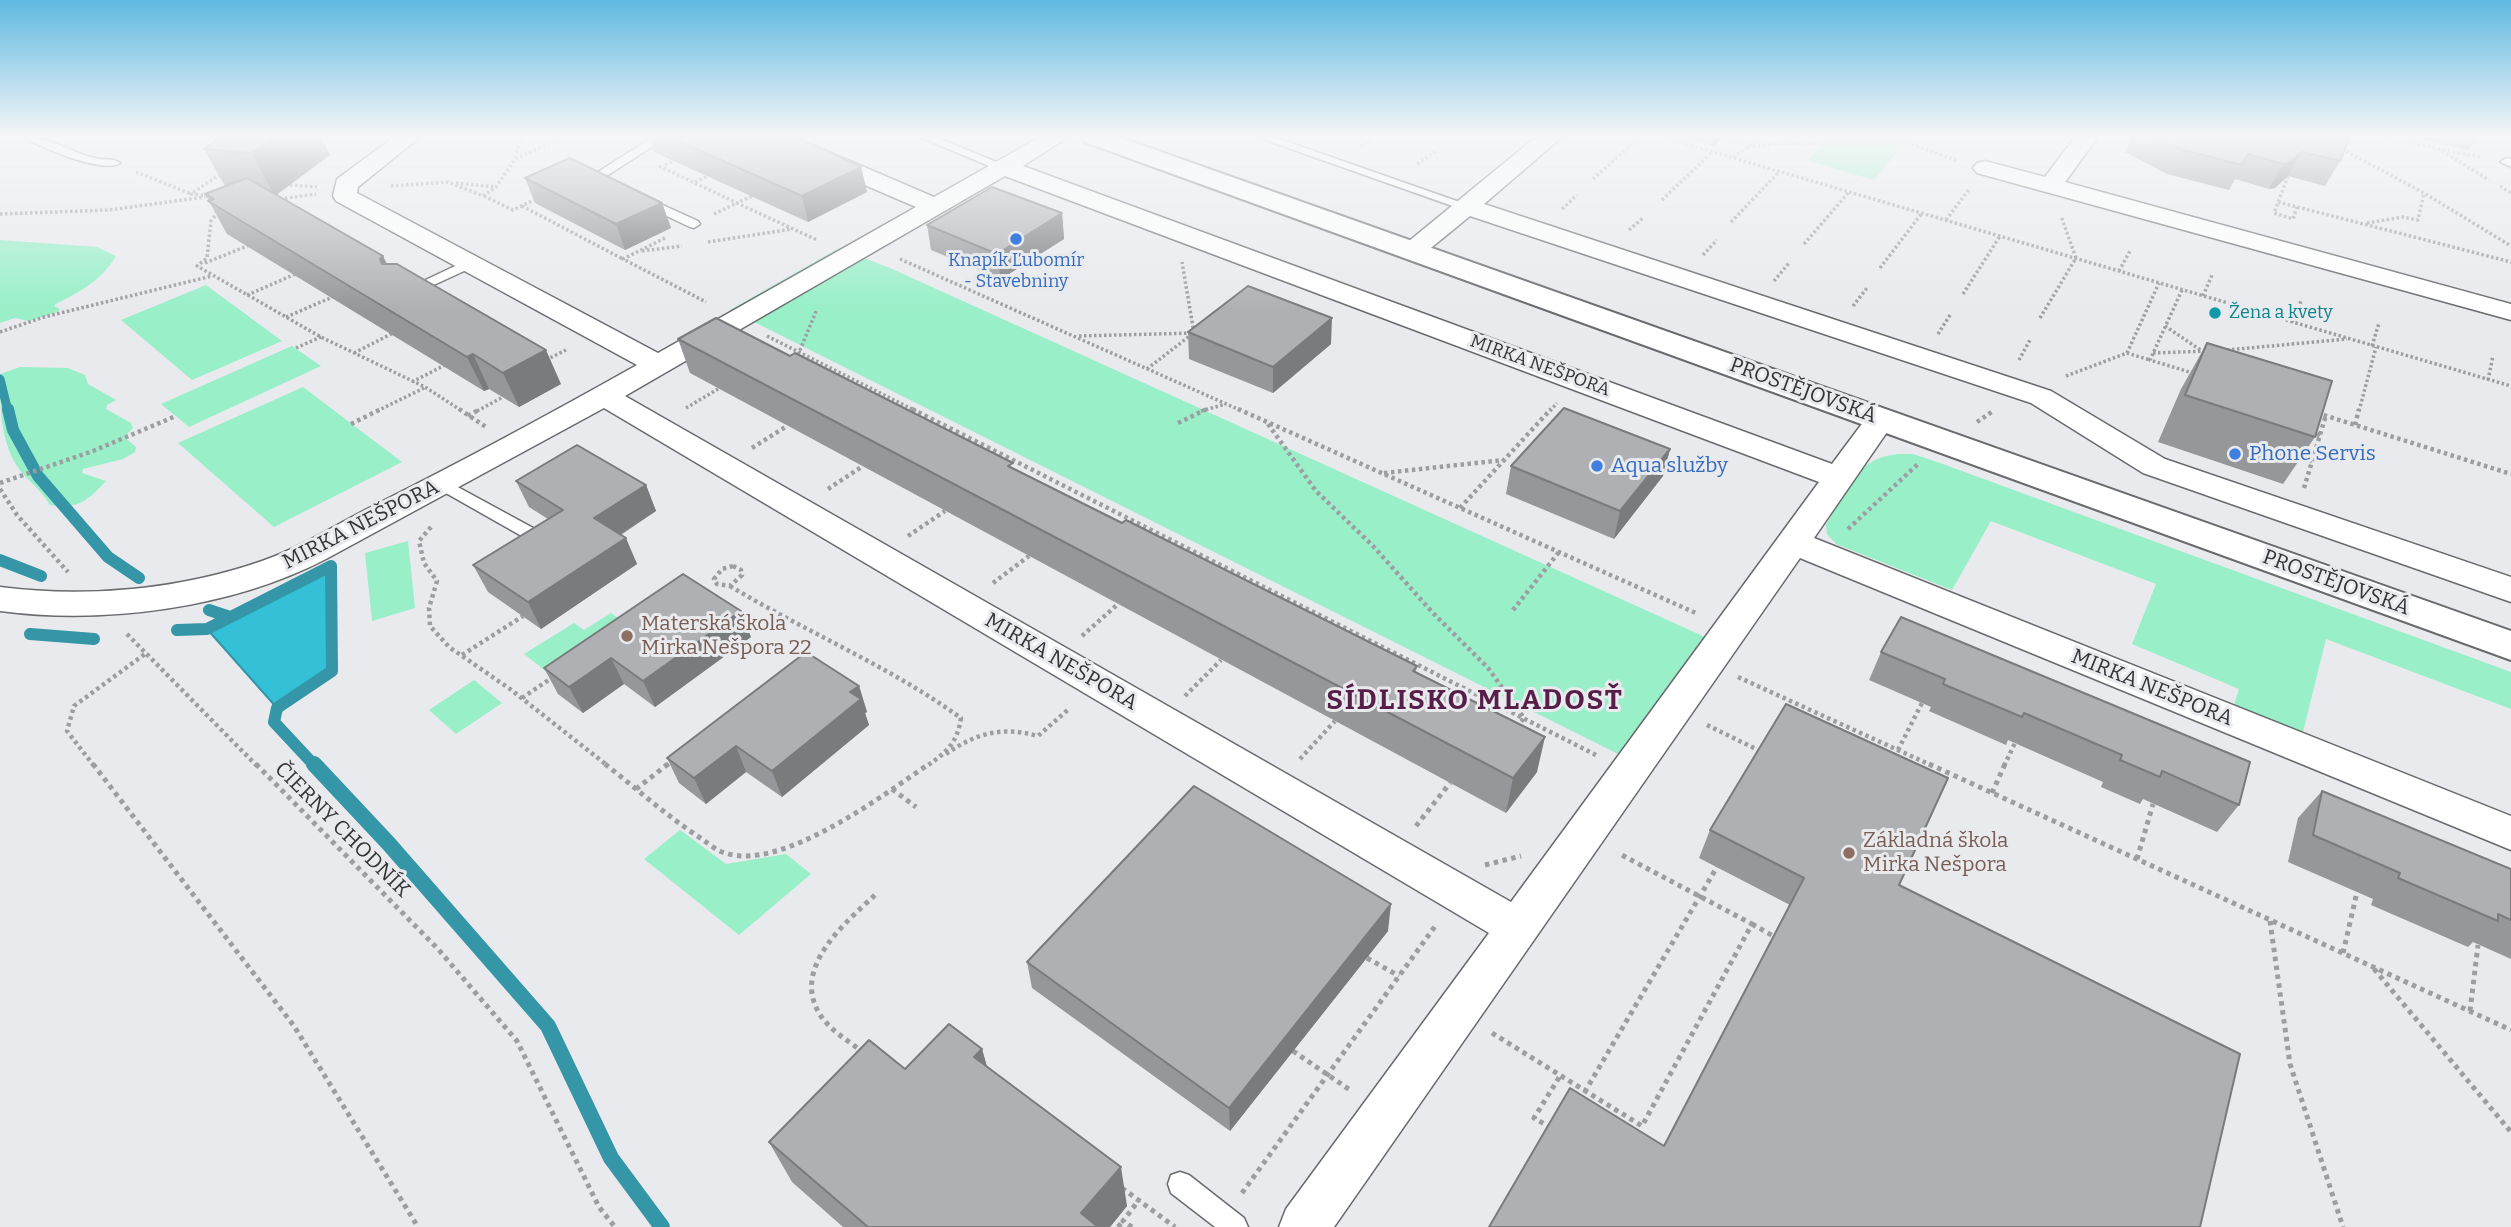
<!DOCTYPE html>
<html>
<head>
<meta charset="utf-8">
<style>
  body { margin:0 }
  canvas { display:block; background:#e9eaee }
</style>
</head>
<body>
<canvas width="2511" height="1227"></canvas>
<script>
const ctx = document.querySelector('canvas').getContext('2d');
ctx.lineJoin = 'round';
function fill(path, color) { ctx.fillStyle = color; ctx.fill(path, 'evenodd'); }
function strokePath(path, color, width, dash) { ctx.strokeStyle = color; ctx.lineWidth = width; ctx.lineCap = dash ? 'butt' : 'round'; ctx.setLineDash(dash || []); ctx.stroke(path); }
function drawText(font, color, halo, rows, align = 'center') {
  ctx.font = font + ' Bitter,serif'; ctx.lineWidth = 6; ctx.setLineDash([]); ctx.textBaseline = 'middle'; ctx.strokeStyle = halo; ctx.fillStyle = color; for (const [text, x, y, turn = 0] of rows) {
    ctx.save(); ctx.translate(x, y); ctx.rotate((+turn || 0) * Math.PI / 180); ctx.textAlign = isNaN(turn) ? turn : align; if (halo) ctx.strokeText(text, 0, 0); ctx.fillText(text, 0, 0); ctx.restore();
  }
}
fill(new Path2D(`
  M1829,137H1909L1874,180L1808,161Z
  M0,240L97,247L116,256C101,281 81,291 56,304L54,306L60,309L57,312L28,321L15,318L0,323Z
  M839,248L890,268L1705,637L1628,759L730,310Z
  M206,285L282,341L192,380L121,320Z
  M292,346L321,366L189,427L161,404Z
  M20,367L68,368L85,375L88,384L116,400L107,405L106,409L131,423L133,428L124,437L136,447L135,452L123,459L83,469L82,473L106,481C87,501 79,509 50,505C40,488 27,481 17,466C0,439 0,405 0,374Z
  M303,387L402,462L274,527L178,443Z
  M1899,454H1913L1940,463L2511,672V709L2326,639L2303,732L2234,705L2239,689L2132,644L2156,584L1991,521L1952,590L1836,544L1827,534L1826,525C1846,491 1856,457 1899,454Z
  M408,541L415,608L372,621L365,553Z
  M611,613L624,622L547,672L524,654L574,623L584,630Z
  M474,680L502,703L456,734L429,710Z
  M680,830L726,864L786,854L811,874L739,935L644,859Z`), '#98efc8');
const water = new Path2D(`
  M331,566L332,671L277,708L207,629Z`);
fill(water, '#34c0d7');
strokePath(water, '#3496a6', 2);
strokePath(new Path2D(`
  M0,379L8,411`), '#3496a6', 9);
strokePath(new Path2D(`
  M8,409L13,430L38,476L108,557L139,578
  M0,560L41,576
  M209,610L230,617
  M177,630L207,629L331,566L332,671L277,708L274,722L315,766
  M30,634L94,639`), '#3496a6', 12);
strokePath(new Path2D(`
  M314,764L389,844L548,1026L611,1158L662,1227`), '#3496a6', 16);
const lane = new Path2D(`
  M25,137C52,137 73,154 99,159C107,160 113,158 120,163C105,174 39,148 25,137Z
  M653,137H667L605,177L613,180V186H605L590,177Z
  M920,137H936L1011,168L1001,171Z
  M1257,137H1274L1471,206L1469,209H1461Z
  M2511,159V167L2500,162L2506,158Z
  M643,196L698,221L700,224L694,228L690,227L639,203L637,200Z
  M470,259L475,260V266L412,295L407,296L400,292Z
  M443,479L546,535L548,539L540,545L534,543L437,488L435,484L437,480Z
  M1180,1172L1189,1175L1244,1218L1248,1227H1215L1171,1193L1168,1184L1171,1175Z`);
const street = new Path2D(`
  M394,137H420L358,187L357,193L658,353L916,207L765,142L762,137H794L934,197L1040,137H1068L1023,166L1832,464L1870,413L1881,410L1892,413L1896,419L1814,538L2511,816V850L1800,558L1334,1227H1279L1286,1209L1489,933L604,408L326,559C232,608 105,625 0,611V587C86,598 179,590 262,561C300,548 335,525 371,507C461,462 550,414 637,365L336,201L333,196L337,179ZM1005,176L1819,482L1511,902L625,396Z
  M1536,137H1562L1484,204L2051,391L2165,459L2511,577V602L2143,473L2031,403L1470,216L1421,256L1412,259L1403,256L1399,251L1403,246Z
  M2075,137L2097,138L2065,182L2511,304V320L1977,173L1973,168L1977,163L1985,161L2045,177Z`);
const secondary = new Path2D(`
  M1082,137H1119L2511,631V660L1085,142Z`);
strokePath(lane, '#696a6d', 3);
strokePath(street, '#696a6d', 3);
strokePath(secondary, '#696a6d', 4);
strokePath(new Path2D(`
  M1662,137L2511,386
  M1723,137L1749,145
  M1893,137L1958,161
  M2389,137L2439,149L2489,180
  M1361,146L1373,137
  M1748,147L1781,143L1824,144L1868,137
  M2342,149L2424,193L2511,246
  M2443,150L2482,157
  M1733,157L1762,137
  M515,158L521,137
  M1417,164L1437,150
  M665,165L674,161
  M659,166L737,203L752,196
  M136,172L191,194
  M2288,176L2274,213L2293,219L2297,207
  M1593,179L1640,137
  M695,182L708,176
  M456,183L496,187
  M290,185L317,187
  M391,186L448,182L483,196L496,187L515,159L564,137
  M2500,186L2511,193
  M208,196L191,194L222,173
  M484,196L513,210L536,199
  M280,199L316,194
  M1662,200L1712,152
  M2278,202L2511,262
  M522,206L623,259
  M1562,209L1577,195
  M218,212L211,221L207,258L197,266L321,337L425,387L462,411
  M0,214L109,210L205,197
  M714,214L737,203L817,240
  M1946,220L1970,188
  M1731,222L1780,171
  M2367,223L2403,217L2418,220L2424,193
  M1629,230L1644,217
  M665,238L623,259L706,302
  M708,242L792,229
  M1804,244L1849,192
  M642,251L682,246
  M1703,255L1717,240
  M900,259L1242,411
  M205,263L252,244
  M1880,268L1922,213
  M2119,271L2130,251
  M1774,281L1789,263
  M2182,290L2150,360L2196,374
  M1963,294L2000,236
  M247,295L298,273
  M2203,296L2212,275
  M1853,306L1867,288
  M286,317L335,296
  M2040,318L2076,258L2061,216
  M2292,322L2301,301
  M2165,326L2202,351
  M0,332L44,317L212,276
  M1938,334L1950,315
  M767,336L916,411
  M1079,336L1194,333L1182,262
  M2372,346L2379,323
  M296,348L321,337
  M2227,350L2347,339
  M354,353L395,332
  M2127,353L2159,283
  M2153,353L2208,351
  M798,355L817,309
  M546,360L566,350
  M2019,360L2030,340
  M1147,369L1191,335
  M2066,376L2127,353L2150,360
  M2488,380L2493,356
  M412,382L447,364
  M686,408L718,389
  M377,411L424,388
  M477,411L503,397
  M1201,411L1226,404
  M1550,411L1557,403
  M2359,411L2376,347`), '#9d9ea1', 3.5, [2.5, 2.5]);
strokePath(new Path2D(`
  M459,409L486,427
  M912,409L1596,755
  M1238,409L1698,614
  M2317,413L2511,474
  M468,416L480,409
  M1977,422L1993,411
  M1178,423L1207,409
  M351,424L381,409
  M1268,424L1316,491L1373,546L1433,613L1488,668L1524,718L1515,729
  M2355,425L2359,409
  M2311,430L2320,436
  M752,448L787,426
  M2296,456L2312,461
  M1384,473L1504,460
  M0,483L93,451L176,416
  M2304,488L2326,415
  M0,489L17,515L68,572
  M828,489L863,466
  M1460,508L1551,409
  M431,527L419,541L424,563L437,581L429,608L430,626L449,647L510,689L608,766
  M1848,529L1918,464
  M908,536L945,511
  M733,566L741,570L742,575L730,586L717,584L714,579L722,569Z
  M993,583L1029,556
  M730,586C806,632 889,666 961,718C957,743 947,752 927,766
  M1513,610L1559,552
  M127,634L257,766
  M1082,636L1118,604
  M462,655L523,616
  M1738,677L1933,766
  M1185,696L1221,660
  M522,698L553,677
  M1707,725L1762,752
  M1898,750L1922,703
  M946,754C976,733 1002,726 1038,736L1070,708
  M1300,759L1335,721
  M94,766L67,731L74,706L145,654
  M666,766L674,760
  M2004,766L2015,743`), '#9d9ea1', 4.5, [3.5, 3.5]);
strokePath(new Path2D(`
  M93,764L294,1026L418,1227
  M256,764L438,949L517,1041L599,1207L615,1227
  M605,764C637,789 668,817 702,839C709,844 717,851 725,853C782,872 883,795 929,764
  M1929,764L2511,1030
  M636,789L668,764
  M892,789L916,807
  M1992,793L2005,764
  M1416,826L1450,783
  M2137,859L2153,804
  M1485,865L1521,856
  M2270,921L2290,1064L2343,1227
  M1752,924L1775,937
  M2343,953L2357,892
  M1367,958L1399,976
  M2374,969L2511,1132
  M2470,1011L2478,945
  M1492,1033L1642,1126L1752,924L1618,853
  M1293,1051L1350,1090
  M864,1053C849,1041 829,1030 819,1013C792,967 845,923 875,895
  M1580,1100L1717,867
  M1551,1128L1534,1118L1560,1076
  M1122,1188L1175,1227
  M1242,1193L1436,925
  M1118,1227L1123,1221
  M1132,1227L1123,1221L1139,1200`), '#9d9ea1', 5, [4.5, 4.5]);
fill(lane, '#fff');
fill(street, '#fff');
fill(secondary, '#fff');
fill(new Path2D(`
  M221,137H321L330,155L276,195L387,264L561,384L519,407L489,389L484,391L227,234L205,194L225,186L204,149Z
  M650,137H796L861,167L867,192L808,222L654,152Z
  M1685,137H1723L1714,146Z
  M2132,137H2350L2340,161L2325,186L2288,176L2275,188L2269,189L2235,179L2229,190L2167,174L2125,152Z
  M2415,137H2477L2469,150Z
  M525,178L662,203L671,228L625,250L535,203Z
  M1062,213L1064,239L1001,279L931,250L927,225Z
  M1188,332L1331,344L1273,393L1189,359Z
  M678,339L1014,469L1122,523L1417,666L1416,672L1537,772L1506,813L690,373Z
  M2207,343L2315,437L2283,484L2158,442L2181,389Z
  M1670,449L1663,476L1614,539L1506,494L1511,466Z
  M516,481L646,485L656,511L621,535L637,564L541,629L488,592L473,565L548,519L529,507Z
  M751,637L655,707L624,684L583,713L558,694L544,668Z
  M1881,652L2239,805L2217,832L2143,799L2140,804L2101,787L2103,782L2008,740L2006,745L1929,711L1931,707L1869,680Z
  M859,686L867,712L865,713L869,725L782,797L746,772L706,804L679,783L667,758Z
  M2322,791L2511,869V959L2473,942L2468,947L2371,905L2373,899L2288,862L2298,818Z
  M1710,830L1899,885L1664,1146L1790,905L1699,858Z
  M1388,931L1230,1131L1032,988L1027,962Z
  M982,1049L987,1067L1127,1206L1110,1227H843L792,1182L769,1142L905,1069Z`), '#96979a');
fill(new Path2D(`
  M274,137H321L330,155L275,196L251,153Z
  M1716,137H1723L1714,146Z
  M2302,152L2288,176L2275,188L2269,189L2283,164Z
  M861,167L867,192L808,222L802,196Z
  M662,203L671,228L625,250L616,224Z
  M1062,213L1064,239L1001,279L997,254Z
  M383,256L400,290L396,292L380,259Z
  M1332,318L1331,344L1273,393V367Z
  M546,350L561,384L519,407L503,373Z
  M473,354L489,389L484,391L467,357Z
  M1670,449L1663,476L1614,539L1620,511Z
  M646,485L656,511L605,544L594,518Z
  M626,538L637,564L541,629L528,602Z
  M741,611L751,637L655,707L643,681Z
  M611,658L624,684L583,713L569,687Z
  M859,686L867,712L865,713L869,725L782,797L772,771L850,692Z
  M1545,737L1537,772L1506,813L1513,778Z
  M736,746L746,772L706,804L694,778Z
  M1391,904L1388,931L1230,1131L1229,1108Z
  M982,1049L994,1092L974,1057Z
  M1121,1167L1127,1206L1110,1227H1084L1081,1213Z`), '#7a7b7d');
const building = new Path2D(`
  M221,137H274L251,153L204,149Z
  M669,137H796L861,167L802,196Z
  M2157,137H2350L2340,161L2302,152L2289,163L2283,164L2248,154L2242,165L2180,149Z
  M570,158L662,203L616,224L525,178Z
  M247,178L383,256L380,259L382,264H397L546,350L503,373L473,354L467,357L208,201L214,199L205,194Z
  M992,187L1062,213L997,254L927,225Z
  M1248,286L1332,318L1273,367L1188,332Z
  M716,318L790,356L795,353L1013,463L1008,466L1122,523L1126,520L1391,653L1417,666L1413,671L1545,737L1513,778L678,339Z
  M2207,343L2332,381L2315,437L2185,395Z
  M1564,408L1670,449L1620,511L1511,466Z
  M577,445L646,485L594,518L626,538L528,602L473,565L563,510L516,481Z
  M683,574L741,611L643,681L611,658L569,687L544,668Z
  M1901,617L2250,762L2239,805L2162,771L2160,777L2120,760L2122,755L2024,713L2022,717L1943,684L1945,679L1881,652Z
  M806,652L859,686L850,692L861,699L772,771L736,746L694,778L667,758Z
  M1786,704L1948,778L1899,885L2240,1054L2200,1227H1489L1570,1088L1664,1146L1804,878L1710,830Z
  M1194,786L1391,904L1229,1108L1027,962Z
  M2322,791L2511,869V920L2498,914V921L2398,878L2400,873L2313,835Z
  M949,1024L982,1049L974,1057L1121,1167L1081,1213L1098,1227H868L769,1142L869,1040L905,1069Z`);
fill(building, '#afb0b3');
strokePath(building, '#7a7b7d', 2);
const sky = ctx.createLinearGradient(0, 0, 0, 309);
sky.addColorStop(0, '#60b9e1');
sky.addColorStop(0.44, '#f5f6f7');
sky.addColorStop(1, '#f5f6f700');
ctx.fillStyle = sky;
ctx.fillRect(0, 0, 2511, 309);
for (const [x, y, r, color] of [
  [1016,239,7,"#3f7fe0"],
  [2215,313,7,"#0f9aa8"],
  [2235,454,7,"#3f7fe0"],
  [1597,466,7,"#3f7fe0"],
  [627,636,7,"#8d6e63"],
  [1849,853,7,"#8d6e63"]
]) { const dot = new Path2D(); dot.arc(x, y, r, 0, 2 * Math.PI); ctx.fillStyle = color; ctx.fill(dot); strokePath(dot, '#e9eaee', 2.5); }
drawText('18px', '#366cbe', '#e9eaee', [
  ["Knapík Ľubomír",1016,261],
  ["- Stavebniny",1016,282]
]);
drawText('18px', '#0d838f', '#e9eaee', [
  ["Žena a kvety",2229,313]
], 'left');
drawText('18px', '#333435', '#e9eaee', [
  ["MIRKA NEŠPORA",1540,366,20]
]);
drawText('21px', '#333435', '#e9eaee', [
  ["PROSTĚJOVSKÁ",1803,391,20],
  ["MIRKA NEŠPORA",361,525,-27],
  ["PROSTĚJOVSKÁ",2336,583,20],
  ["MIRKA NEŠPORA",1061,662,30],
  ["MIRKA NEŠPORA",2152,688,22],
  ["ČIERNY CHODNÍK",342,830,45]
]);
drawText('21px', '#366cbe', '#e9eaee', [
  ["Phone Servis",2249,454],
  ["Aqua služby",1611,466]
], 'left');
drawText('21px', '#785e54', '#e9eaee', [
  ["Materská škola",641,624],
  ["Mirka Nešpora 22",641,648],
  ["Základná škola",1863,841],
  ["Mirka Nešpora",1863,865]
], 'left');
ctx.letterSpacing = '2px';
drawText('bold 28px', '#561e48', '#e9eaee', [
  ["SÍDLISKO MLADOSŤ",1475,701]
]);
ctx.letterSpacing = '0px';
</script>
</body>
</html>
